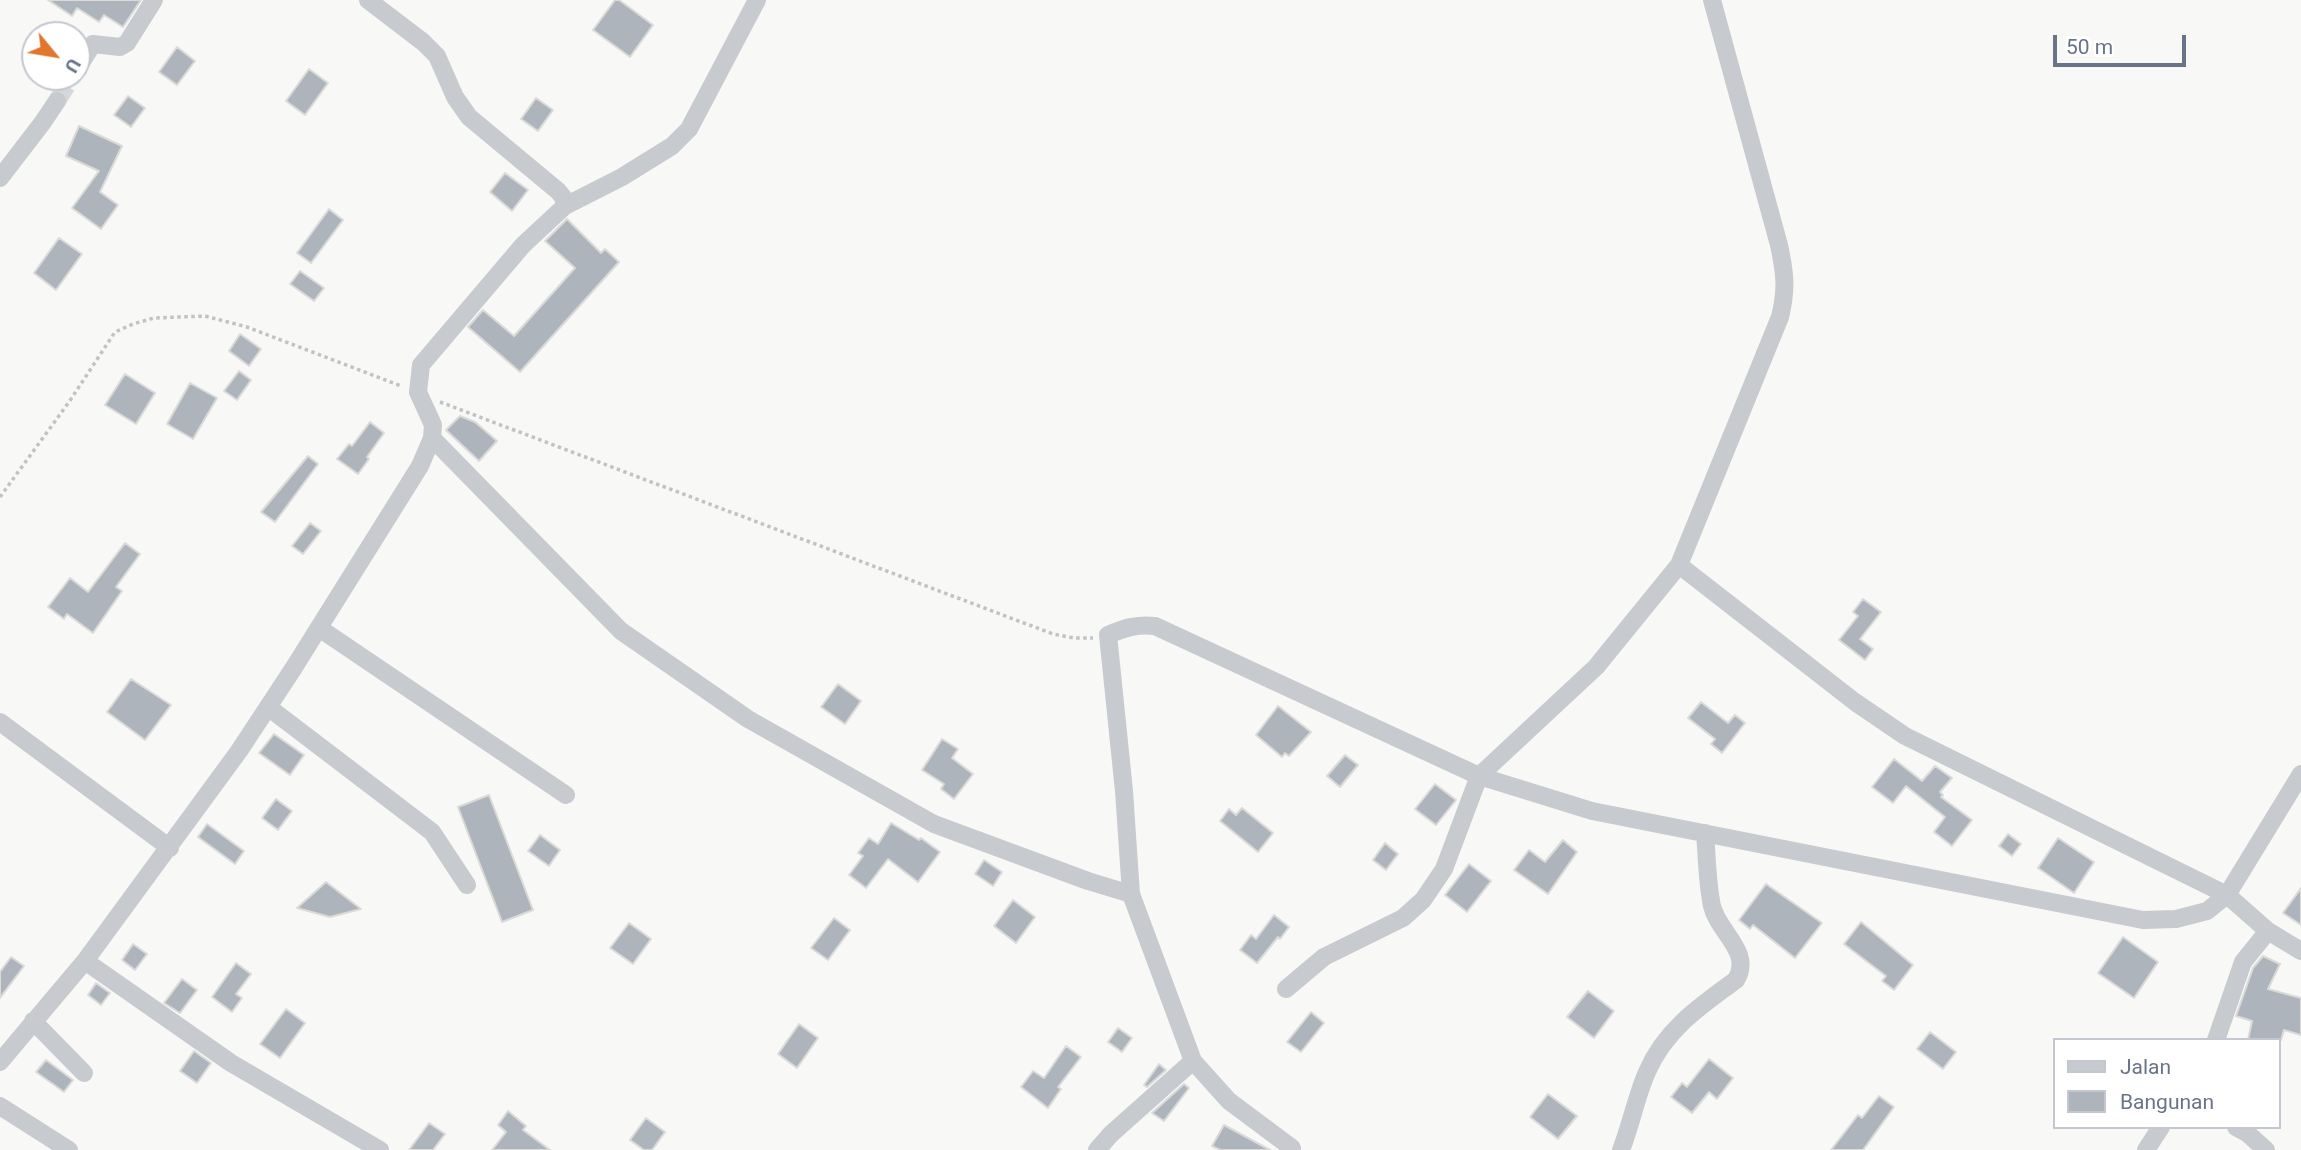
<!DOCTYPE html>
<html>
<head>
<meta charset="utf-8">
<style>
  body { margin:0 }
  #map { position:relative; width:2301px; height:1150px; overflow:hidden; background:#f8f9f6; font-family:Roboto,sans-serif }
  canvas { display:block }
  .legend { position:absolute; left:2053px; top:1038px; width:228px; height:91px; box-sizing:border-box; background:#fff; border:2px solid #c3c7cf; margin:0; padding:9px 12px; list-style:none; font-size:21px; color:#687487 }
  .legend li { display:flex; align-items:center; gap:14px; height:35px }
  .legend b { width:35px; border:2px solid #c3c7cf }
  .north { position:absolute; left:21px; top:21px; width:70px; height:70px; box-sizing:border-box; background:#fff; border:2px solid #c3c7cf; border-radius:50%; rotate:120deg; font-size:19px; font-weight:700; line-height:28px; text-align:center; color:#687487 }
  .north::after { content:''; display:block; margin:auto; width:24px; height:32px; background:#e1762e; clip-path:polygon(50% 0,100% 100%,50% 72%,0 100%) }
  .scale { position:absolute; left:2053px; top:35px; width:133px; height:32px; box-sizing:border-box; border:4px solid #687487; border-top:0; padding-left:9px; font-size:21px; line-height:24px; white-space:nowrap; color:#687487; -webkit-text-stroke:5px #fff; paint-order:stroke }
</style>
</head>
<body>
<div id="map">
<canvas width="2301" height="1150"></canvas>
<ul class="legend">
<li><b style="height:9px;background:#c7cace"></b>Jalan</li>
<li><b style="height:19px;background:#adb4bb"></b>Bangunan</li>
</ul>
<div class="north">U</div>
<div class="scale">50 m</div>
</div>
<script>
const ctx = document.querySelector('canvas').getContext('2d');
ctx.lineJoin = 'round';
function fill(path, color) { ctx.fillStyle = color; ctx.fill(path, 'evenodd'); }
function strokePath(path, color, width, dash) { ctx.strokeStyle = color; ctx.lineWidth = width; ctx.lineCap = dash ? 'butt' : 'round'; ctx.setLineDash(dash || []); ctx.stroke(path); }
const building = new Path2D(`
  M48,0H141L123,27L104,15L99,22L77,8L72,16Z
  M615,0H619L653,25L630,57L593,30Z
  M177,47L195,61L177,85L159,72Z
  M309,69L328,83L305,115L286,101Z
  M128,96L145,108L131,127L114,115Z
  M536,98L553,110L538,131L521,119Z
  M79,126L122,146L100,192L118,205L101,229L72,208L99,171L66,156Z
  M505,173L528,190L512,211L490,192Z
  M329,209L343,220L311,263L297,253Z
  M567,219L601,253L605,249L619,262L520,372L468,327L483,310L514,336L575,268L545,241Z
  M59,238L82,254L56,290L34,273Z
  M300,271L324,288L314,301L290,284Z
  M240,334L261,349L249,366L229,351Z
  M239,371L251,380L237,400L224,391Z
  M125,374L155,393L136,424L105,405Z
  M190,383L217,398L193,439L167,424Z
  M460,416L475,422L497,441L479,461L446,430Z
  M370,422L384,433L367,457L369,459L358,474L337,459L349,444L352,446Z
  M308,456L318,464L275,522L261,512Z
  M310,523L321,531L303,554L292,546Z
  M125,543L140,554L116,587L122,591L93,633L67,614L64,619L48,607L70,578L88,592Z
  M1863,599L1881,612L1860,639L1873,649L1865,660L1839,640L1858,616L1853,612Z
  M131,679L171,705L145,740L107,712Z
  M838,684L861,701L845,724L821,707Z
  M1701,702L1728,723L1735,715L1745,723L1722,753L1711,744L1715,739L1688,718Z
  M1278,706L1311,732L1289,756L1285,753L1282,757L1256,735Z
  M274,734L304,755L290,775L259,753Z
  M942,739L958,749L952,758L973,774L954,799L941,789L944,784L922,770Z
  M1345,755L1358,765L1340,787L1327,776Z
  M1894,759L1922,781L1935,766L1952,778L1940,792L1943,795L1941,797L1972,820L1952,846L1934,832L1945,817L1906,786L1893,803L1872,787Z
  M1435,784L1456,800L1436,825L1415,809Z
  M489,795L533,910L502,922L458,807Z
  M276,799L292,811L278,830L262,818Z
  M1242,808L1273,833L1258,852L1220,821L1229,809L1236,815Z
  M891,823L919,840L921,838L940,852L918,882L888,859L866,888L849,875L863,856L858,853L869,838L878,844Z
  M207,824L244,851L235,864L198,837Z
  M2008,834L2021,844L2012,856L1999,846Z
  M540,835L560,850L549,866L528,851Z
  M2058,838L2094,862L2074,893L2038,868Z
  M1563,840L1577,852L1548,894L1514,870L1529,850L1545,862Z
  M1385,843L1398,854L1386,870L1373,860Z
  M984,860L1002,872L993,886L975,874Z
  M1469,864L1491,881L1467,912L1445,895Z
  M326,882L361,909L330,917L297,908Z
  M1766,884L1822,923L1795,958L1753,925L1750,929L1739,920Z
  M2301,888V925L2283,913Z
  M1013,900L1035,917L1016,943L994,926Z
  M1274,915L1289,927L1280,939L1278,937L1257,963L1240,950L1251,935L1256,939Z
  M834,918L850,930L828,960L811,948Z
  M1861,922L1913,965L1894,990L1882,981L1886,976L1844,944Z
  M629,923L651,939L633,964L610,948Z
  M2123,937L2158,962L2134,998L2098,973Z
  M133,944L147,954L135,970L122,960Z
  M2263,956L2280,964L2268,989L2301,998V1035L2284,1030L2281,1040H2248L2252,1021L2236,1016L2253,968Z
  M11,957L24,966L0,998V972Z
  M236,963L251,974L236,994L242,998L232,1012L212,997Z
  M182,979L197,990L180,1013L164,1003Z
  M96,983L110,993L101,1005L88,995Z
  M1588,991L1614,1011L1594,1038L1567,1017Z
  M286,1009L305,1023L280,1058L260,1044Z
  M1311,1012L1324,1023L1301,1052L1287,1042Z
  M799,1024L818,1038L797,1068L778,1054Z
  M1118,1028L1132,1038L1122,1052L1108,1042Z
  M1930,1032L1956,1052L1943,1069L1917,1049Z
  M1066,1046L1081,1057L1058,1087L1061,1089L1048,1108L1021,1087L1033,1071L1044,1078Z
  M194,1051L211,1063L197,1083L180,1071Z
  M1709,1059L1733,1078L1717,1099L1709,1092L1692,1113L1671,1097L1682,1083L1687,1087Z
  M46,1060L73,1080L64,1092L36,1072Z
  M1159,1064L1166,1070L1147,1087L1144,1085Z
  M1184,1084L1189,1088L1164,1121L1152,1113Z
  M1548,1094L1577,1116L1558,1139L1530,1117Z
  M1879,1096L1894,1107L1863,1150H1831L1858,1115L1862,1118Z
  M508,1111L526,1126L523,1130L550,1150H492L506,1132L498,1125Z
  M646,1118L665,1132L652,1150H644L630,1140Z
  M429,1123L445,1134L433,1150H409Z
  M1224,1125L1270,1150H1220L1212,1146Z`);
fill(building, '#adb4bb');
strokePath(building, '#dadbd9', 2);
strokePath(new Path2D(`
  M57,101L72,77`), '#d4d8da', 18, [18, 9]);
strokePath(new Path2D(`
  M440,402L1053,634L1074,638H1093
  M0,497L69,402L115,332L133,324L154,318L205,316L247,327L401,386`), '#c1c2c5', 3.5, [3.5, 3.5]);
strokePath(new Path2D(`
  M368,0L423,42L437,56L455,97L469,117L558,191L563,197L565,206
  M77,69L93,44L120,47L127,43L154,0
  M0,178L43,122L57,101
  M432,438L621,631L748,719L934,824L1088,881L1131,894
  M1679,565L1855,702L1905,736L2227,895L2268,931L2301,951
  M319,628L566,795
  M268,707L432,832L467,885
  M0,722L170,848
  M85,961L231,1063L380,1150
  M1286,989L1324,957L1403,918L1423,900L1444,869L1479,776L1596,667L1679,565L1780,317C1787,289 1785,273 1779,245L1712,0
  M33,1021L84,1073
  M2216,1040L2243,962L2268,931
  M0,1062L85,961L239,751L293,669L420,466L432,438L433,425L418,392L421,365L523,245L565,206L622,177L672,146L689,129L757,0
  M0,1106L69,1150
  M2236,1127L2247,1133L2266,1150
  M1292,1148L1229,1101L1193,1061L1131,894L1124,791L1108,635C1124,628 1137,624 1155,626L1479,776L1592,811L2143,920L2176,919L2207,911L2227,895L2301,774
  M1097,1150L1111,1134L1193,1061
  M1621,1150C1631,1125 1636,1097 1647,1072C1665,1030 1700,1006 1736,980C1753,952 1718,932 1712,906C1707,882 1707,857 1705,833
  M2146,1150L2161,1127`), '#c7cace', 18);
</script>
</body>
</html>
